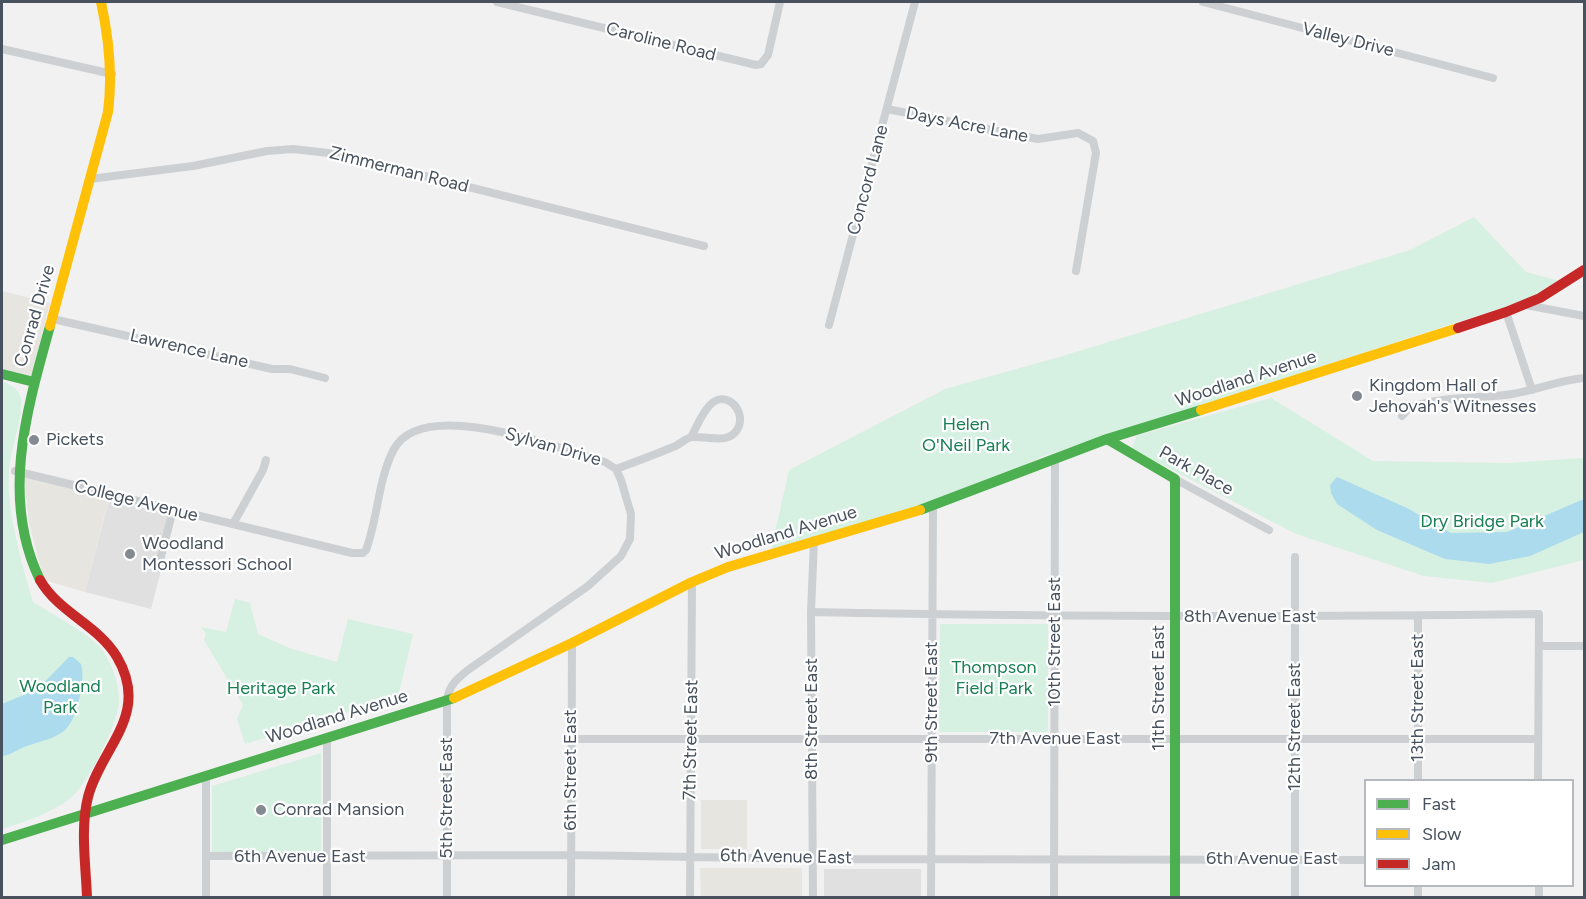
<!DOCTYPE html>
<html>
<head>
<meta charset="utf-8">
<style>
  body { margin:0 }
  #map { position:relative; width:1586px; height:899px; overflow:hidden; background:#f2f1f1; font-family:Figtree,sans-serif }
  canvas { display:block }
  .frame { position:absolute; inset:0; border:3px solid #48525e; pointer-events:none }
  .legend { position:absolute; left:1364px; top:779px; width:210px; height:108px; box-sizing:border-box; background:#fff; border:2px solid #b6babf; margin:0; padding:8px 10px; list-style:none; font-size:18px; color:#48525e }
  .legend li { display:flex; align-items:center; gap:12px; height:30px }
  .legend b { width:30px; border:2px solid #b6babf }
</style>
</head>
<body>
<div id="map">
<canvas width="1586" height="899"></canvas>
<div class="frame"></div>
<ul class="legend">
<li><b style="height:8px;background:#4caf50"></b>Fast</li>
<li><b style="height:8px;background:#ffc107"></b>Slow</li>
<li><b style="height:8px;background:#c62828"></b>Jam</li>
</ul>
</div>
<script>
const ctx = document.querySelector('canvas').getContext('2d');
ctx.lineJoin = 'round';
function fill(path, color) { ctx.fillStyle = color; ctx.fill(path, 'evenodd'); }
function strokePath(path, color, width, dash) { ctx.strokeStyle = color; ctx.lineWidth = width; ctx.lineCap = dash ? 'butt' : 'round'; ctx.setLineDash(dash || []); ctx.stroke(path); }
function drawText(font, color, halo, rows, align = 'center') {
  ctx.font = font + ' Figtree,sans-serif'; ctx.lineWidth = 4.5; ctx.setLineDash([]); ctx.textBaseline = 'middle'; ctx.strokeStyle = halo; ctx.fillStyle = color; for (const [text, x, y, turn = 0] of rows) {
    ctx.save(); ctx.translate(x, y); ctx.rotate((+turn || 0) * Math.PI / 180); ctx.textAlign = isNaN(turn) ? turn : align; if (halo) ctx.strokeText(text, 0, 0); ctx.fillText(text, 0, 0); ctx.restore();
  }
}
fill(new Path2D(`
  M2,291L50,303L31,377L2,370Z
  M23,469L111,489L85,592L44,580L29,523Z
  M701,800H747V849H701Z
  M700,868H802V897H701Z`), '#e6e5e0');
fill(new Path2D(`
  M109,499L175,516L151,609L85,592Z
  M824,869H921V897H824Z`), '#e0e0e1');
fill(new Path2D(`
  M1474,217L1526,272L1560,281L1540,293L1517,303L1044,456L1004,474L935,501L771,550L789,470L945,389L1066,355L1410,250Z
  M2,381C11,385 18,388 21,398C24,414 10,452 9,471C6,510 22,564 33,602C50,613 94,636 104,652C112,665 119,684 119,700C120,721 88,783 72,797C50,814 27,821 2,829Z
  M1271,398L1373,461L1508,463L1584,458V560L1492,583L1424,576L1296,534L1132,449L1136,436Z
  M235,599L250,603L258,634L292,649L337,662L348,619L413,634L398,697L245,744L237,719L243,705L204,640L206,634L201,627L226,632Z
  M940,624H1048V732H939Z
  M321,753V853L212,854V786Z`), '#d6f0e2');
fill(new Path2D(`
  M1337,477L1407,508L1451,533L1507,532L1584,499V532L1530,556L1489,564L1445,559L1377,530L1337,504L1331,493L1330,485Z
  M69,657H73L81,664C86,678 77,720 65,730C55,739 40,741 27,746C17,749 12,755 2,756V704L38,689Z`), '#acdbed');
strokePath(new Path2D(`
  M497,2L756,65L761,64L768,55L780,2
  M1203,2L1493,78
  M2,49L112,74
  M887,109L1038,139L1078,133L1093,141L1096,153L1076,271
  M90,179L193,166L267,151L293,149L337,154L704,246
  M1526,305L1584,316
  M1506,312L1532,390
  M53,319L272,369H290L325,378
  M829,325L915,2
  M1402,416C1405,413 1407,409 1412,407C1443,396 1480,399 1512,394C1537,390 1560,380 1584,378
  M616,469C635,462 654,455 673,447C680,445 686,437 693,437C709,436 731,446 739,426C745,409 725,389 710,405C702,413 697,426 691,437
  M15,471L352,553H363L366,550C378,518 378,479 394,449C424,395 560,449 605,462L616,469L621,480L631,514L630,539L621,556L588,586L468,670C457,679 450,684 447,699V898
  M1175,479L1269,530
  M233,524L263,470L266,460
  M158,568L173,510
  M811,612C1054,617 1296,617 1539,614L1538,780
  M1418,616V780
  M1539,646H1584
  M327,738V898
  M572,739H1538
  M206,775V898
  M206,856L571,855L814,859L1366,860
  M1539,886V898
  M571,898L572,643
  M690,898L692,582
  M813,898L811,612L814,540
  M931,898L933,506
  M1054,898L1055,459
  M1295,898V557
  M1418,898V886`), '#cdd0d2', 8);
strokePath(new Path2D(`
  M2,374L34,382
  M1107,439L1175,479V898
  M920,510L1107,439L1201,410
  M40,580C0,498 27,409 50,326
  M2,840L454,698`), '#4caf50', 10);
strokePath(new Path2D(`
  M50,326L108,112C113,74 109,39 101,2
  M1201,410L1458,328
  M454,698L572,643L692,582L728,567L920,510`), '#ffc107', 10);
strokePath(new Path2D(`
  M1458,328L1506,312L1540,298L1584,270
  M40,580C59,613 98,625 117,657C151,715 101,747 88,797C80,829 86,866 87,898`), '#c62828', 10);
for (const [x, y, r, color] of [
  [1357,396,6,"#848a91"],
  [34,440,6,"#848a91"],
  [130,554,6,"#848a91"],
  [261,810,6,"#848a91"]
]) { const dot = new Path2D(); dot.arc(x, y, r, 0, 2 * Math.PI); ctx.fillStyle = color; ctx.fill(dot); strokePath(dot, '#fff', 2); }
drawText('18px', '#48525e', '#fff', [
  ["Valley Drive",1348,40,14],
  ["Caroline Road",661,42,14],
  ["Days Acre Lane",967,125,11],
  ["Zimmerman Road",399,170,14],
  ["Concord Lane",868,180,-75],
  ["Conrad Drive",35,316,-74],
  ["Lawrence Lane",189,349,13],
  ["Woodland Avenue",1246,379,-18],
  ["Sylvan Drive",553,447,16],
  ["Park Place",1196,471,29],
  ["College Avenue",136,501,14],
  ["Woodland Avenue",786,533,-17],
  ["8th Avenue East",1250,617],
  ["10th Street East",1055,642,-90],
  ["11th Street East",1159,688,-90],
  ["13th Street East",1418,698,-90],
  ["9th Street East",932,702,-90],
  ["Woodland Avenue",337,717,-17],
  ["8th Street East",812,719,-90],
  ["12th Street East",1295,727,-90],
  ["7th Avenue East",1055,739],
  ["7th Street East",691,740,-89],
  ["6th Street East",571,770,-90],
  ["5th Street East",447,798,-90],
  ["6th Avenue East",300,857],
  ["6th Avenue East",786,857,1],
  ["6th Avenue East",1272,859]
]);
drawText('18px', '#48525e', '#fff', [
  ["Kingdom Hall of",1369,386],
  ["Jehovah's Witnesses",1369,407],
  ["Pickets",46,440],
  ["Woodland",142,544],
  ["Montessori School",142,565],
  ["Conrad Mansion",273,810]
], 'left');
drawText('18px', '#188053', '#fff', [
  ["Helen",966,425],
  ["O'Neil Park",966,446],
  ["Dry Bridge Park",1482,522],
  ["Thompson",994,668],
  ["Field Park",994,689],
  ["Woodland",60,687],
  ["Park",60,708],
  ["Heritage Park",281,689]
]);
</script>
</body>
</html>
